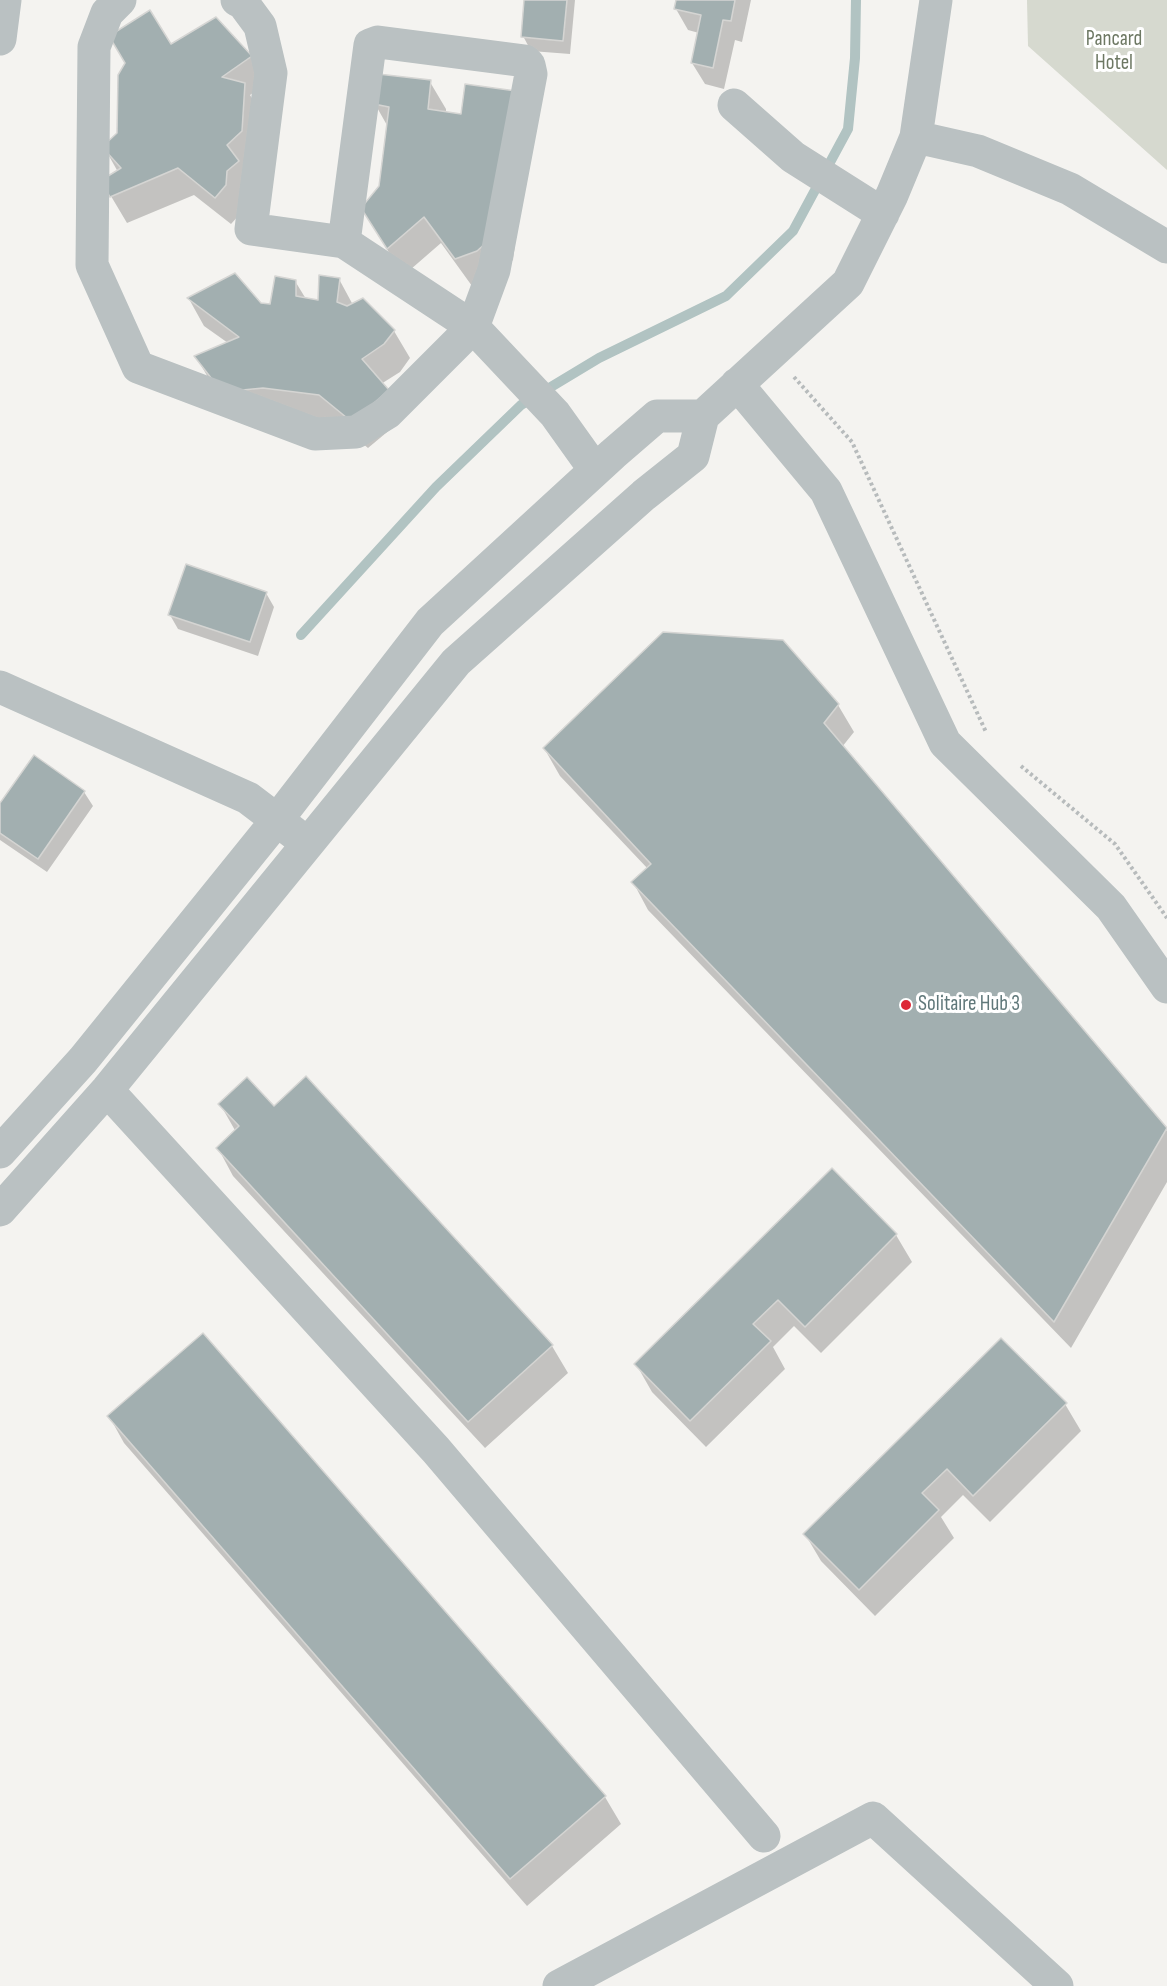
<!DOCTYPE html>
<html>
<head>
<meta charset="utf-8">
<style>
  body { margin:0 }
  canvas { display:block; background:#f4f3f0 }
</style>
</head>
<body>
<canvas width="1167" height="1986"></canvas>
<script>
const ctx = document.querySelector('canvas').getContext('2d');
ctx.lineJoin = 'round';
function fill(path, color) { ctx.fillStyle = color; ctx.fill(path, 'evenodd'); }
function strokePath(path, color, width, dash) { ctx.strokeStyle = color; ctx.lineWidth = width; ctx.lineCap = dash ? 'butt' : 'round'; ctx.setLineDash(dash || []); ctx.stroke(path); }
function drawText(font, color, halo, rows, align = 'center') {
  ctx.font = font + ' "Sofia Sans Condensed",sans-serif'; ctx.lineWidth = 6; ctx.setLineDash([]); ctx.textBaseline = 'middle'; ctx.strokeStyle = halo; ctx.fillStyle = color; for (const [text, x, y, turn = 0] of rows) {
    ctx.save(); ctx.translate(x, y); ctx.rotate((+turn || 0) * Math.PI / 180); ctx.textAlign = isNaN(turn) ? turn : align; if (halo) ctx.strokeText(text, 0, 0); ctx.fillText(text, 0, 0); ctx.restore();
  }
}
fill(new Path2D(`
  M1027,0H1167V170L1028,46Z`), '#d6d9cf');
fill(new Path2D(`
  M526,0H575L570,54L531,51L523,36Z
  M678,0H751L742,42L735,40L724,89L705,84L692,63L699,33L688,30L676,9Z
  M171,46L251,57L266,84L250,95L260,112L241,213L231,224L194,195L127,223L102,181L118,172L104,147L119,133Z
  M430,82L446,109V113L531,120L513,260L493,278L472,286L441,243L403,276L379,236L381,187L388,127L375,104Z
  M339,279L353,305L394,331L410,358L400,372L381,384L404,418L368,448L336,422L280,415L212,384L196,357L228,343L204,326L189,299L271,305L295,281L306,299L319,302Z
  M266,593L274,607L258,656L178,629L170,615Z
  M838,705L854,732L842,747L1167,1131V1182L1071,1348L648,910L633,882L648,869L560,776L544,748Z
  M84,792L93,806L47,872L0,840V806Z
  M306,1078L552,1346L568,1373L485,1448L233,1176L218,1148L236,1132L220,1104L273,1108Z
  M832,1170L896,1235L912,1262L821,1353L794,1326L773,1347L785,1369L706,1447L652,1392L636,1364Z
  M203,1335L605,1797L621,1824L527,1906L124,1443L109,1416Z
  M1065,1404L1081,1431L990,1522L963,1495L941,1517L954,1538L875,1616L821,1561L805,1534Z`), '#0003');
strokePath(new Path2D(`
  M301,635L436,487L521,405L599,358L726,296L793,231L848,129L855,58L856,0`), '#b1c3c2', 10);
const building = new Path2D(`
  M524,0H567L563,41L521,37Z
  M676,0H735L731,21L723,20L713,68L691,63L701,15L674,9Z
  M150,10L171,44L216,17L252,56L222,77L245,83L242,131L227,145L239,161L227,171L226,185L215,198L178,168L110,197L100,181L121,168L102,147L117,133L118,75L125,63L109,36Z
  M378,74L431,80L428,109L461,114L465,84L516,91L498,232L477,251L455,259L424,217L387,249L361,208L379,186L389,107L374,104Z
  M235,273L261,303L270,304L275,276L296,280V296L318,300L319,275L340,278L337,302L347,306L363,298L395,330L384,344L362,359L389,390L352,422L319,395L263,388L222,392L194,356L239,337L187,298Z
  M186,564L267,592L250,642L168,615Z
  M663,632L783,640L839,704L824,723L1167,1128L1054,1322L631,882L651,864L543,748Z
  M34,755L85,791L38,859L0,833V803Z
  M306,1076L553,1345L468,1422L216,1148L239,1126L218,1104L247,1077L274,1106Z
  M832,1168L897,1234L805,1327L778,1300L753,1324L771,1341L690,1421L634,1364Z
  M203,1333L606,1796L510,1879L107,1416Z
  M1001,1338L1067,1403L973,1496L947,1469L922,1493L939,1510L859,1590L803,1534Z`);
fill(building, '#a2afb0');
strokePath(building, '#d5d5d3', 1.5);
strokePath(new Path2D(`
  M794,377L852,442L986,732
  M1021,766L1115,844L1167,918`), '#b7bbbc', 4, [3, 3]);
strokePath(new Path2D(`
  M120,0L107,13L94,47L92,265L138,367L315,434L356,432L387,413L473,327L494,270L531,74L529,65L525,61L378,42L370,45L344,242L251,229L271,73L260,26L243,3L237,0
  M0,39L5,0
  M734,105L793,157L883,214
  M916,137L978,151L1070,189L1167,247
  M344,242L473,327L555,414L595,470
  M737,384L826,491L945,743L1111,907L1167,987
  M0,687L248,798L294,833
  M107,1090L436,1450L764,1836
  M0,1152L83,1060L277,820L430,622L613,454L657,416H703
  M0,1210L107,1090L456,662L644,495L693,456L703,416L848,283L892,195L916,137L936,0
  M559,1986L873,1818L1057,1986`), '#bac1c2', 33);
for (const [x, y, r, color] of [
  [906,1005,6,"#dd2735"]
]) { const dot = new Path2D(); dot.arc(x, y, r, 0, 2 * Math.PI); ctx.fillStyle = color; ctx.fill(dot); strokePath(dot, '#fff', 2); }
drawText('21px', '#6d7863', '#fff', [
  ["Pancard",1114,40],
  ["Hotel",1114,64]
]);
drawText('21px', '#60787a', '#fff', [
  ["Solitaire Hub 3",918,1005]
], 'left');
</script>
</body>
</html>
